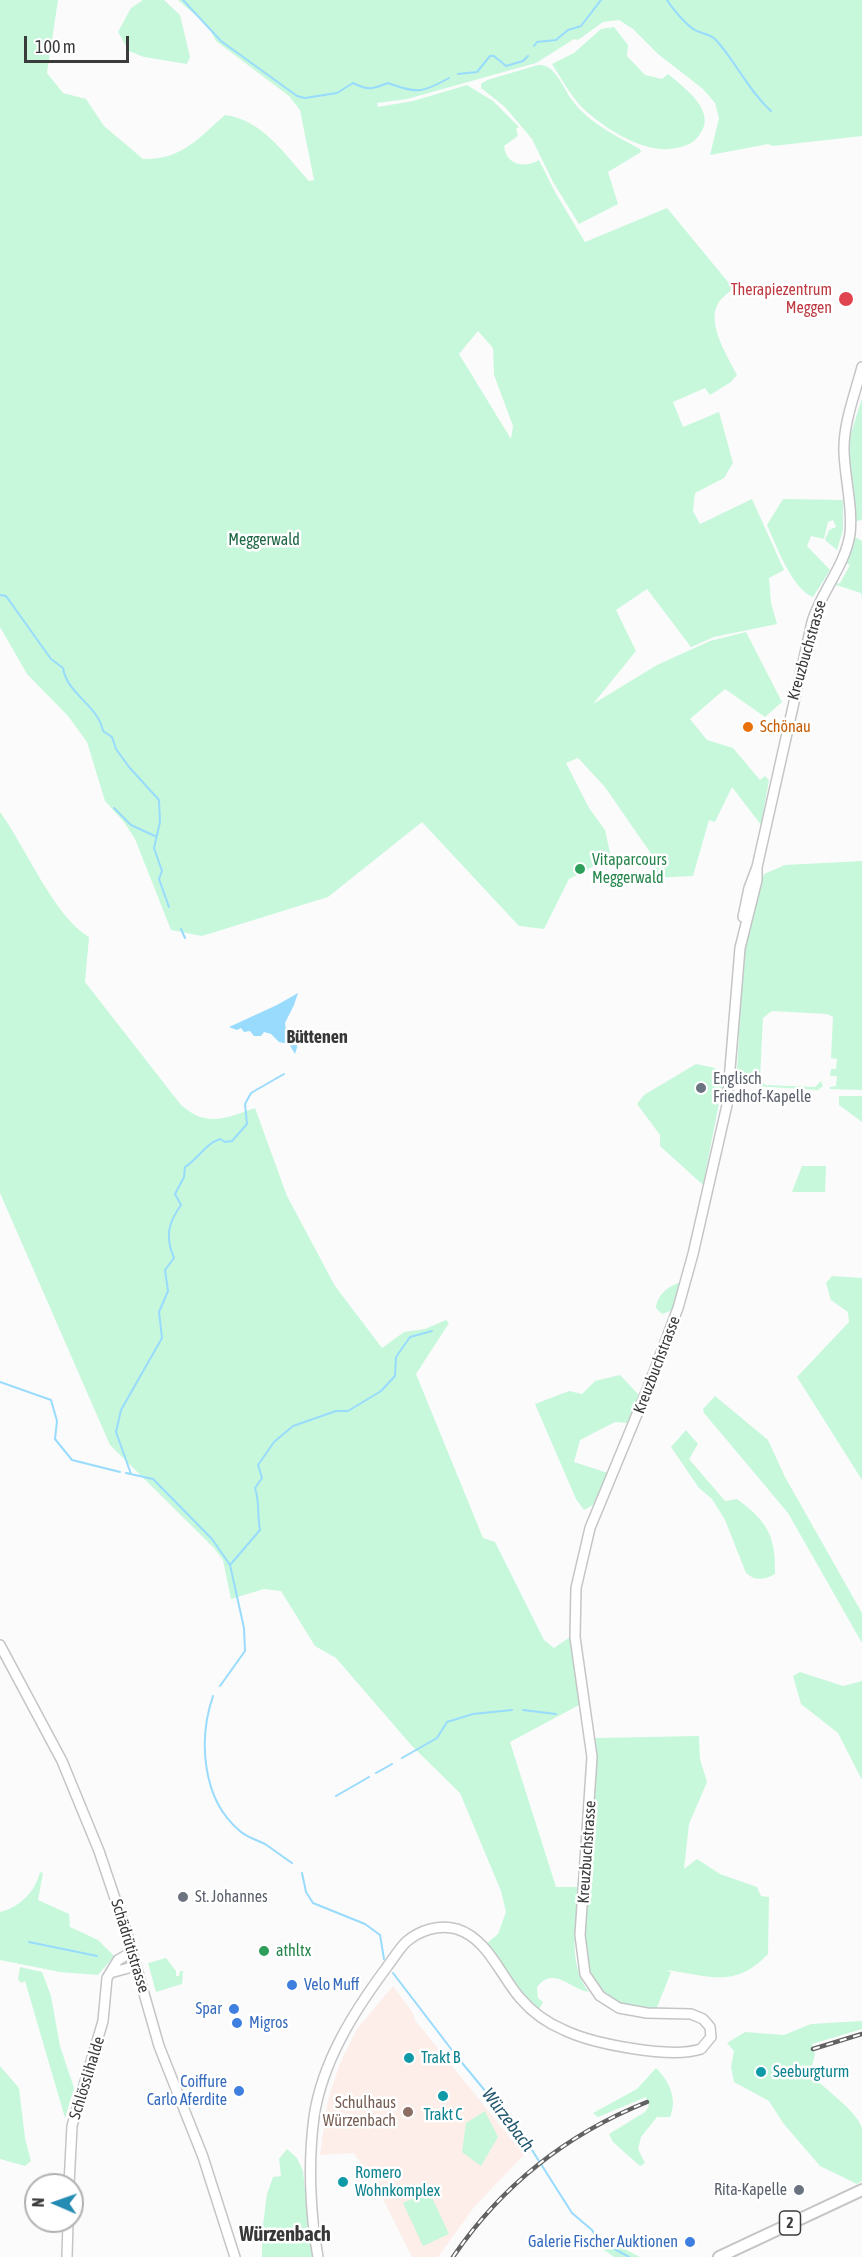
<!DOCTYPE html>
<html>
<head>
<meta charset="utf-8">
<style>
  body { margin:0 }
  #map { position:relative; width:862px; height:2257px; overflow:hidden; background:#fbfbfc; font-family:"Asap Condensed",sans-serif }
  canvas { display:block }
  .north { position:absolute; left:24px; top:2173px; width:60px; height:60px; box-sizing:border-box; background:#fff; border:2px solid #b1b1b1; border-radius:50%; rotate:272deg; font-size:16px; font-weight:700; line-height:24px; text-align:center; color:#3b3b3c }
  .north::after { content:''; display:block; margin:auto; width:21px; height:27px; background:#248bb3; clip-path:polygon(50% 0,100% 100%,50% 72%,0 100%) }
  .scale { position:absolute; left:24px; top:36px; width:105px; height:27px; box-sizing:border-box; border:3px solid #3b3b3c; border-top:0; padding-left:8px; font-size:18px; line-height:21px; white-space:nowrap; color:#3b3b3c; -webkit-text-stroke:4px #fff; paint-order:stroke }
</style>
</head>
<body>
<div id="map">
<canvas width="862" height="2257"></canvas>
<div class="north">N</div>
<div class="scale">100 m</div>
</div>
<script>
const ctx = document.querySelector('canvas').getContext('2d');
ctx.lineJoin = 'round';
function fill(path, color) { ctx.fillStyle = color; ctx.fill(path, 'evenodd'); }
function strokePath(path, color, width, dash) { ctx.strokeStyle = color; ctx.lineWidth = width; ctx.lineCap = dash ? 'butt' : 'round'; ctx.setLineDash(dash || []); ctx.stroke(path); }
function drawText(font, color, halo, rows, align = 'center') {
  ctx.font = font + ' "Asap Condensed",sans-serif'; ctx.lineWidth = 5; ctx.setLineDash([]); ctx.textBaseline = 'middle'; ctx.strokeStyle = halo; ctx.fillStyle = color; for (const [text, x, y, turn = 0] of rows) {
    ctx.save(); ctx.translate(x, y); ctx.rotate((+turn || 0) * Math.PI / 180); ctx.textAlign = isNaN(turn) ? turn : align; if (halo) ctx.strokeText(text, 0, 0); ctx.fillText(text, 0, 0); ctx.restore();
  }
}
fill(new Path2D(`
  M393,1986L413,2013L415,2020L524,2155L475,2206L438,2257H412L384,2201L354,2153L320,2155L328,2100L340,2063L357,2029Z`), '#fdeee9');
fill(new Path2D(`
  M0,0H58L47,73L63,93L86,99L104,126L143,159C181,160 198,139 225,115C263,120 285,155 309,181L314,180L300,110L289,96L216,41L208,26L178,0H862V136L773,146L768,144L710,155L719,118L715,103L703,89L658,54L633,29L619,20L603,22L578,40L574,39L536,63L407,99L377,103L378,107L413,101L467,85L493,101L519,127L516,129L518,136L504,146C506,165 524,169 539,160L555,192L585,242L667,208L733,288C729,293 722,297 719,302C705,322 728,357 737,375L731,382L710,395L705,388L673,402L683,427L719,412L733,463L724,478L695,493L693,511L700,524L752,499L784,570L769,578L771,603L777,624L714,637L691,647L647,589L616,610L636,651L593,704L657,665L710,641L746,632L782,702L765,717L725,689L690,719L707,740L733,748L760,780L765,776L769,780L761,825L732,787L715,822L709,820L693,876L651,878L654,858L605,787L578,758L566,763L589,808L605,830L611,857L569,879L544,929L519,926L422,822L328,897L202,936L171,930L135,839L124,822L105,801L87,742L68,716L27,674L0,627ZM478,331L493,348L494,375L513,426L511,439L459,354Z
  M143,0H164L180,15L190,57L187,64L144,57L129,51L118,32L131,8Z
  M614,27L628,45L627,56L645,75L662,79L668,74C687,90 721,114 696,139C689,147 671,150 661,149C635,147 607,129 587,112C572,99 563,81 552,64L574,53L601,29Z
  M538,65C555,63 563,88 572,100C589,123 616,136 640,149L641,152L608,172L618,204L579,224L553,182L532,139L505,107L481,88V84L487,80Z
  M862,398V520L854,521L848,457L850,437Z
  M783,499L843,500V530L837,550L825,540L829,530L836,527L833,520L828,522L824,539L811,536L807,546L830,570L813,597C792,589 776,545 767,525Z
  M855,537L862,541V598L861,593L833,584L840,583L850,565L846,563Z
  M0,812C25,846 55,918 89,937L85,982L181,1105C207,1128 226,1118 255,1108L287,1196L335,1286L382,1348L404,1332L425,1329L446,1320L449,1323L416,1374L483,1538L495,1542L544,1640L554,1648L570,1637L579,1705L510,1742L556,1887H579C577,1921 566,1963 589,1992C571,1990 554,1965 537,1987L538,1998L543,2002L539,2009L524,1995L486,1944L498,1934L506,1912L501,1891L460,1793L412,1746L336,1658L315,1646L281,1591L264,1589L231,1599L223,1560L214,1548L110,1445L0,1193Z
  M862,861V1090L830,1089V1087L836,1086L837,1076H830L831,1069H836L837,1059L831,1058L833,1017L827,1014L772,1011L763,1018L760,1078L765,1085L815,1087L821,1081L823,1086L818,1090L738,1085L736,1082C742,1018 737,933 764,874L785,865Z
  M696,1064L715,1068L723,1083L703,1185L660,1146V1135L637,1104L644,1095Z
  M839,1096H862V1122L839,1105Z
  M802,1166H826L825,1192H792Z
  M832,1276L862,1278V1480L797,1377L849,1322L848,1312L831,1300L826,1283Z
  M682,1282L673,1310L662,1314L656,1308C657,1295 669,1285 682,1282Z
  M620,1375L639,1395L629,1423L615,1422L580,1440L574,1462L608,1473L593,1505L584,1510L576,1499L535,1404L569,1391L582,1394L595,1381Z
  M715,1396L768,1440L785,1477L862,1613V1643L788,1513L704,1413L703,1409Z
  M686,1430L698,1444L689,1459L725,1501L737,1499C767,1521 776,1536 775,1574C764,1580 755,1581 746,1573L725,1520L712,1499L699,1488L671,1447Z
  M800,1672L843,1686L862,1681V1780L838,1733L801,1704L793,1676Z
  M699,1736L700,1759L707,1782L689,1824L684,1869L697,1859L720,1874L757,1887L761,1896L769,1897L768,1954C734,1990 708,1975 666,1970L671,1972L656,2010C628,2006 600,2001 588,1972C577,1945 588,1878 591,1848C593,1811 595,1775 594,1738Z
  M40,1872L43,1873L38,1900L69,1914L70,1927L98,1940L114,1956L98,1975L60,1972L0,1960V1912C20,1907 35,1892 40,1872Z
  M166,1958L176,1971V1976H179L180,1971H183L182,1984L156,1992L148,1963Z
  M20,1967L42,1972L51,1996L60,2046L74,2088L65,2118L25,1981L21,1983L18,1979Z
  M862,2021V2029L812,2044L815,2054L810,2074C823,2088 859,2112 862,2129C862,2145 862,2165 862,2181L857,2184L820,2166L783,2123L769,2101L734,2082L731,2067L734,2051L727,2043L745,2032L784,2035L811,2024Z
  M0,2066L19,2088L25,2138L31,2161L25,2166L0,2159Z
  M656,2068C669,2081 678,2099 670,2117H657L641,2137L638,2149L645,2163L640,2166L613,2142L609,2134L645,2112L649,2106L646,2097L598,2117L593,2113L637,2089Z
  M485,2111L498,2137L481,2166L462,2152L466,2123Z
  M287,2149L297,2158L303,2171L312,2257H262V2232L267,2194L273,2177L281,2176L279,2159Z
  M429,2191L449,2234L423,2246L403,2203Z
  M598,2237H601L640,2257H614L596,2244L589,2247L590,2243Z`), '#c7f8db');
fill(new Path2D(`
  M298,993L294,1005L285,1023L287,1036L298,1044L295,1054L289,1044L279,1042L271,1034L264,1032L261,1036H254L250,1031L244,1032L241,1028L237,1030L229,1027L277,1005Z`), '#98dbfc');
strokePath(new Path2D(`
  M183,0L221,41L297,96L305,98L337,93L353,83C369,91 372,89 388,83C417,94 422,93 449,78
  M667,0C672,8 687,26 695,30C702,34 711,34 716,40C736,62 748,90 771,111
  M534,46L537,42L556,40L568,30L581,26L601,0
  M458,74L477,72L490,56H494L506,66L523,61L528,56
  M0,595L6,596L51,659L63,668C67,694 98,705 103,731L112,737L116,749L129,767L159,800L160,822L154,848L162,871L159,879L169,907
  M114,808L131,825L155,836
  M181,929L185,938
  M0,1382L51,1400L57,1421L55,1439L72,1460L120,1472
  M126,1473L153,1479L212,1539L230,1565L244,1628L245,1651L220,1686
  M131,1474L116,1432L121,1410L162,1338L159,1312L168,1291L165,1270L174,1258C165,1237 168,1223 181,1205L175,1194L184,1177L185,1167C198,1159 205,1144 220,1139L225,1142L232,1141L247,1124L245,1104L251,1093L284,1074
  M230,1565L260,1530C257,1515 260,1503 255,1488L262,1478L258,1465L274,1442L293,1426L336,1411H348L381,1391L395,1376L396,1357L410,1337L432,1331
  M213,1696C198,1740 202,1800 240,1831C246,1837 257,1840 265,1844C274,1850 283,1857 292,1863
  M523,1710L556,1714
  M402,1758L437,1738L447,1722L473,1714L512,1710
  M376,1773L392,1764
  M336,1796L369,1777
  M302,1873L306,1892L313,1903L365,1924L380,1935L384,1959
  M29,1942L97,1956
  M393,1973L458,2058L525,2139L572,2213L592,2230L598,2240L629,2257`), '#98dbfc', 2);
const secondary = new Path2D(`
  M743,917L749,888L757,867L812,622C821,592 845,566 850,534C853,507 845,480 844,452C843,424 855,394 862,367
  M0,1645L62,1761L99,1851L127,1934L159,2046L203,2157L235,2257
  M110,1973L136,1966
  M69,2185L72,2126L103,2021L107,1978L118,1960L132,1952
  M67,2257L68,2221
  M318,2257C310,2213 308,2162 314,2117C322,2062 354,2011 387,1967C393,1959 399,1949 406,1942C420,1930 439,1924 457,1929C488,1939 500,1975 520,1998C532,2012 547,2023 564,2030C593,2044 671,2059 701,2049L711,2037L710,2027L703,2019L691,2014L647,2013L619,2008L600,1996L585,1974L580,1935L592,1757L575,1637L576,1588L590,1528L647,1390L678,1308L693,1254L727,1105L740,948L757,880V867`);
const primary = new Path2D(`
  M719,2257L862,2190`);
strokePath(secondary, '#c4c5c6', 12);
strokePath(primary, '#c4c5c6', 14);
strokePath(secondary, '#fff', 9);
strokePath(primary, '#fff', 10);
const rail = new Path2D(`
  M813,2049L862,2034
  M453,2257C502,2185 567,2134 647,2102`);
strokePath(rail, '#626263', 4.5);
strokePath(rail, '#fff', 2, [7]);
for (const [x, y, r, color] of [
  [846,299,8,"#e0444e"],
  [748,727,6,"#e8710a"],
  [580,869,6,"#2e9e5b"],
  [701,1088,6,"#6b7280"],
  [183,1897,6,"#6b7280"],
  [264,1951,6,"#2e9e5b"],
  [292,1985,6,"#3f7fe0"],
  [234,2009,6,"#3f7fe0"],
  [237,2023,6,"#3f7fe0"],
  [409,2058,6,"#0f9aa8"],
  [761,2072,6,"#0f9aa8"],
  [239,2091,6,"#3f7fe0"],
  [443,2096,6,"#0f9aa8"],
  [408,2112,6,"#8d6e63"],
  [343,2182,6,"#0f9aa8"],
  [799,2190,6,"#6b7280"],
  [690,2242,6,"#3f7fe0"]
]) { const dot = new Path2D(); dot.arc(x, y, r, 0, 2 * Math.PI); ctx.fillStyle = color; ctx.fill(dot); strokePath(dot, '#fff', 2); }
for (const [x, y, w] of [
  [790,2223,21]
]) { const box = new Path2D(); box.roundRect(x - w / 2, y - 12, w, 24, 4.5); ctx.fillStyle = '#fff'; ctx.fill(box); strokePath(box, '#3b3b3c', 1.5); }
drawText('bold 15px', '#3b3b3c', null, [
  ["2",790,2223]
]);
drawText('16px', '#be3a42', '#fff', [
  ["Therapiezentrum",832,290],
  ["Meggen",832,308]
], 'right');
drawText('16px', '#206745', '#fff', [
  ["Meggerwald",264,540]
]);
drawText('16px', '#3b3b3c', '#fff', [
  ["Kreuzbuchstrasse",807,650,-74],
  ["Kreuzbuchstrasse",657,1365,-69],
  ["Kreuzbuchstrasse",587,1852,-86],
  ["Schädrütistrasse",130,1946,73],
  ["Schlösslihalde",87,2078,-73]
]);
drawText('16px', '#c56008', '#fff', [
  ["Schönau",760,727]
], 'left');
drawText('16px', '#27864d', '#fff', [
  ["Vitaparcours",592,860],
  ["Meggerwald",592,878],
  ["athltx",276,1951]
], 'left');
drawText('16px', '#5b616d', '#fff', [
  ["Englisch",713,1079],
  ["Friedhof-Kapelle",713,1097],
  ["St. Johannes",195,1897],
  ["Rita-Kapelle",787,2190,"right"]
], 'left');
drawText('16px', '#366cbe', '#fff', [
  ["Velo Muff",304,1985,"left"],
  ["Spar",222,2009],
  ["Migros",249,2023,"left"],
  ["Coiffure",227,2082],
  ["Carlo Aferdite",227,2100],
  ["Galerie Fischer Auktionen",678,2242]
], 'right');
drawText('16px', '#0d838f', '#fff', [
  ["Trakt B",421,2058],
  ["Seeburgturm",773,2072],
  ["Trakt C",443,2115,"center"],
  ["Romero",355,2173],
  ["Wohnkomplex",355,2191]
], 'left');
drawText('16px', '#785e54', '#fff', [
  ["Schulhaus",396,2103],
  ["Würzenbach",396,2121]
], 'right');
drawText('bold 18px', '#383839', '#fff', [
  ["Büttenen",317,1037]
]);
drawText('italic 18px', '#24586f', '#fff', [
  ["Würzebach",508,2120,53]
]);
drawText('bold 20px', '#383839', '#fff', [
  ["Würzenbach",285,2235]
]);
</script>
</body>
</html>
